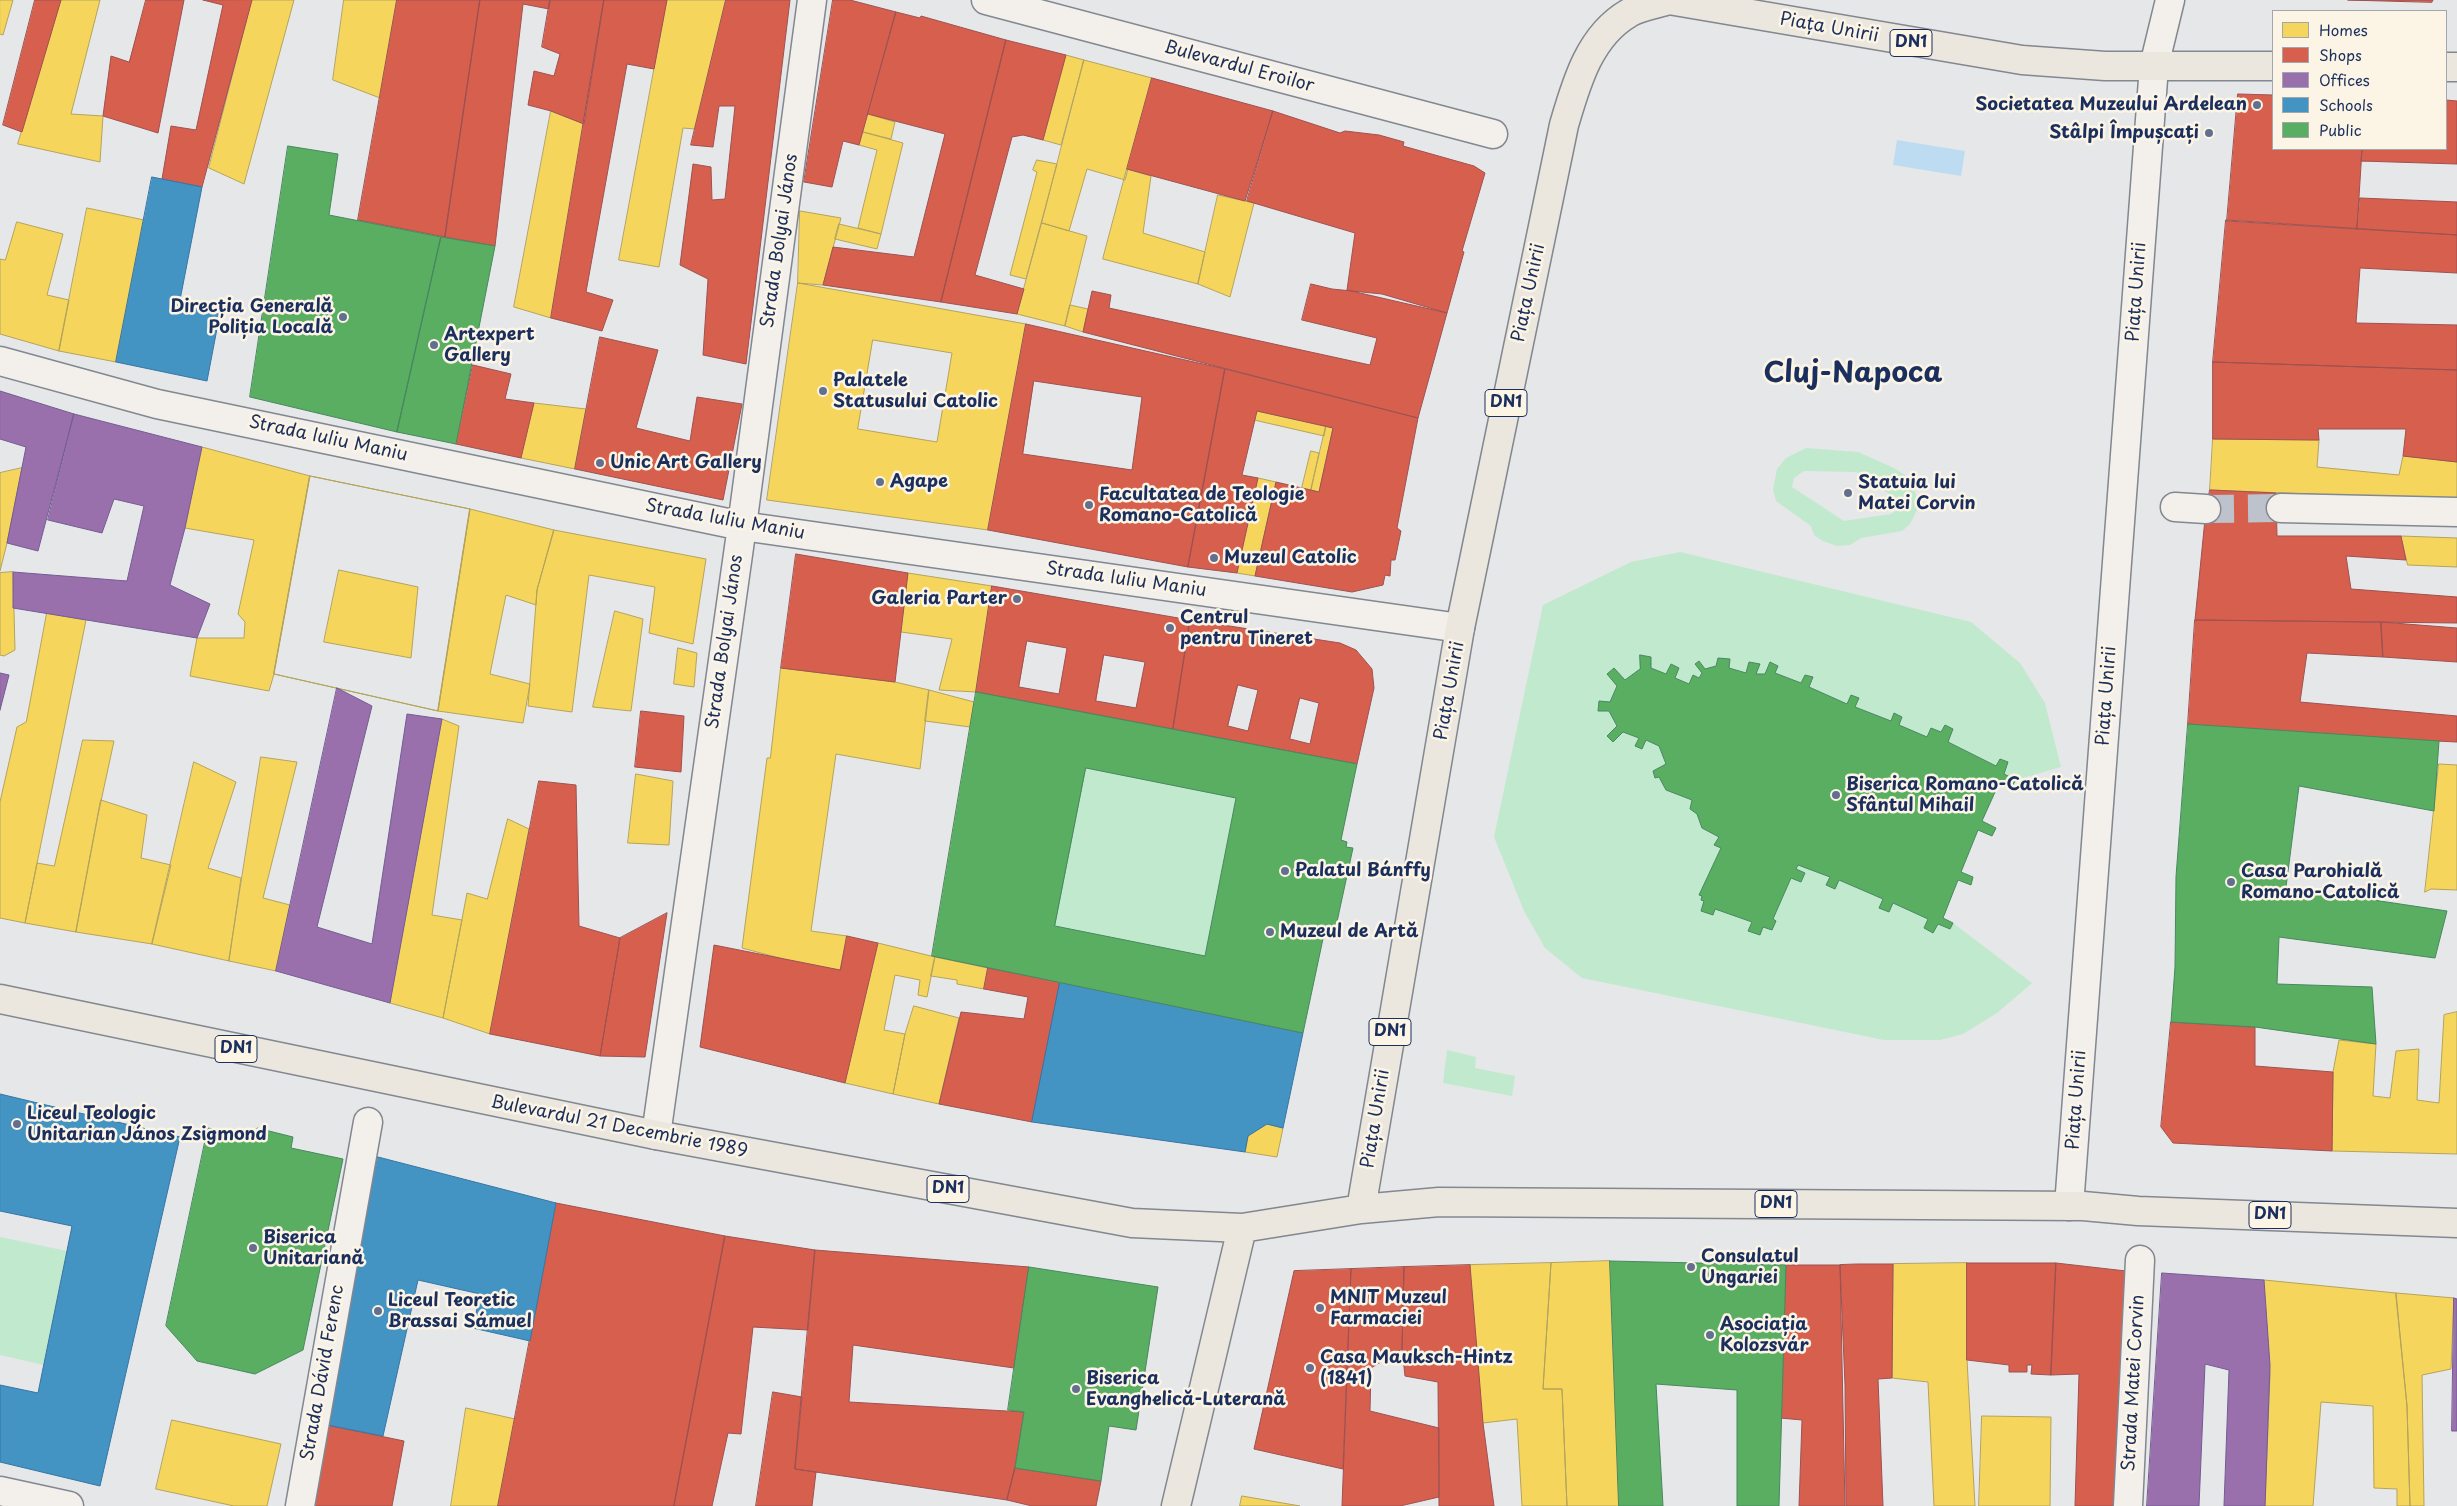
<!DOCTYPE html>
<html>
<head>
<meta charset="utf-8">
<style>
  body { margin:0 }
  #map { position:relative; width:2457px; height:1506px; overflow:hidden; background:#e6e7e8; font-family:"Playpen Sans",sans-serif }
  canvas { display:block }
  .legend { position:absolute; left:2272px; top:10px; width:175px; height:140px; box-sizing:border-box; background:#fcf5e5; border:1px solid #a2a6af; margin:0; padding:6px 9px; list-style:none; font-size:15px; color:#1b2f5e }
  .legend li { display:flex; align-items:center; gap:10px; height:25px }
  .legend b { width:25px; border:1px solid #a2a6af }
</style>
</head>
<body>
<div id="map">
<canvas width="2457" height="1506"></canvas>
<ul class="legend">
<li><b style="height:14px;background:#f6d55c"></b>Homes</li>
<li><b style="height:14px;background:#d6604d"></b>Shops</li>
<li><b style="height:14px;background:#9970ab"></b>Offices</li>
<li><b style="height:14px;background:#4393c3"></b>Schools</li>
<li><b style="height:14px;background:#5aae61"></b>Public</li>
</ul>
</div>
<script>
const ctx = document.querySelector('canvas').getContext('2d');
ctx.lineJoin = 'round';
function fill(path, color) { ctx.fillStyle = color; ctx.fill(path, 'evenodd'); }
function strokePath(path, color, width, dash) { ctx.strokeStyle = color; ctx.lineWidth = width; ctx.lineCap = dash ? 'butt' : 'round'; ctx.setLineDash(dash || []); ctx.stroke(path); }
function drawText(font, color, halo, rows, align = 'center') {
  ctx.font = font + ' "Playpen Sans",sans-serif'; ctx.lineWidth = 5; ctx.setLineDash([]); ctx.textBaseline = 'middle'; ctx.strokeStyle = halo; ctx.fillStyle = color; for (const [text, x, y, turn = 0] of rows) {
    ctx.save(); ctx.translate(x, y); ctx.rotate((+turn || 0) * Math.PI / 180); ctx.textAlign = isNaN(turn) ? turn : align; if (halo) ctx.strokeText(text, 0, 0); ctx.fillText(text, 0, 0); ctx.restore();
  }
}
fill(new Path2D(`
  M1806,448L1858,452L1894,468L1908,477L1916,494L1917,510L1910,524L1902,531L1861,538L1850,545L1837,546L1823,541L1814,535L1811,526L1776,501L1773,490L1777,469L1786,458ZM1804,471L1856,472L1897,499L1900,508L1891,514L1844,521L1792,487L1794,478Z
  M1680,552L1971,622L2020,663L2045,703L2061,767L2016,780L2004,774L2008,762L2000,759L1996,766L1948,742L1953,729L1945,725L1941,732L1931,728L1927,737L1899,725L1902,717L1895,713L1891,721L1855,707L1859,698L1851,695L1847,704L1809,687L1812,677L1805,675L1801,683L1775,673L1778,666L1770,663L1765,674H1756L1759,664L1749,662L1746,673L1729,668L1718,658L1716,666L1705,669L1699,661L1695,664L1702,673L1699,678L1693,676L1689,684L1675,678L1679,668L1671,664L1666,674L1651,668V657L1640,655V669L1625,680L1614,668L1607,673L1617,686L1610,702H1599L1598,711H1609L1617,726L1608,736L1623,732L1639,738L1635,746L1642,749L1646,740L1659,746L1666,764L1653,771L1655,778L1659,777L1666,790L1692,800L1690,809L1697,814L1702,828L1719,837L1714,845L1721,848L1700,894L1702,896L1701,900L1704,901L1701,911L1713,915L1715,909L1752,922L1748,931L1759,935L1763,927L1773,919L1791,878L1801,882L1805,874L1796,869L1798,865L1830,877L1826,885L1835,889L1839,880L1883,899L1879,908L1893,903L1928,919L1924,928L1932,933L1938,924L1950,929L1953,923L2032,983L1997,1013L1963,1034L1940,1040H1884L1582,978L1545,948L1524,911L1494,837L1543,605L1631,562Z
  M1086,768L1236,798L1205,956L1055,926Z
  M1447,1050L1476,1057L1475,1068L1515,1076L1512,1096L1443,1083Z
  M0,1237L67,1251L44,1365L0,1355Z`), '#c1e9ce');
fill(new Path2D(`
  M1897,140L1965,151L1961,176L1893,165Z`), '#bddcf2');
const homes = new Path2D(`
  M0,0H13L3,35L0,34Z
  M61,0H100L71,114L103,116L100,162L18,144Z
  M252,0H294L244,184L209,168Z
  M344,0H397L380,98L333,80Z
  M667,0H726L695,129L683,128L659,267L619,260Z
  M1066,55L1084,60L1061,145L1043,140Z
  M1084,60L1152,78L1125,180L1087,169L1069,231L1042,223Z
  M551,111L584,124L551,318L514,307Z
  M868,114L895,122L891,139L863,132Z
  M863,132L903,143L881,234L858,228L877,150L859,145Z
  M1037,160L1057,164L1026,279L1010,275L1037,172L1033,170Z
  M1127,169L1151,176L1143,233L1205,252L1198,284L1103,259Z
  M1218,195L1254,203L1230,297L1198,284Z
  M87,208L144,220L116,362L59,351Z
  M800,211L841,218L823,285L798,283Z
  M17,222L63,234L47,295L69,300L59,351L0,334V259L5,260Z
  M1042,223L1087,236L1065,326L1017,314Z
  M839,224L881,234L877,249L835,239Z
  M798,283L1026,324L988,530L767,500ZM873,340L952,353L937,442L858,429Z
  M1070,305L1088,309L1083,332L1065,326Z
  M534,403L586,409L575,469L521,458Z
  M1257,411L1326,426L1324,436L1254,420Z
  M1326,426L1333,428L1319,492L1311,490Z
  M2213,439L2319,440L2317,467L2399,475L2403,456L2457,462V500L2210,490Z
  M202,447L310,476L274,674L269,691L190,676L197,638H244L245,622L238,614L254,540L185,528Z
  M1311,451L1319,453L1311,490L1302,488Z
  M22,468L7,543L0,571V473Z
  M310,476L470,509L438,711L274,674ZM339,570L418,587L411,658L324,642Z
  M310,476L470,509L438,711L274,674Z
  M1258,478L1276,482L1255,576L1237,573Z
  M470,509L554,530L537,590L536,605L506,595L490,674L530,684L523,723L438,711Z
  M554,530L706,559L693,644L649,633L655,587L589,575L572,712L528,706L537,590Z
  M2401,536L2457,538V567L2408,565Z
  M13,572L15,650L4,656L0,655V573Z
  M908,573L992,586L976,692L939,690L952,639L901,632Z
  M615,611L643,619L631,711L593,707Z
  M47,613L86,620L25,923L0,918V802L17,727L26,722Z
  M678,648L697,653L694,687L674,684Z
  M781,668L895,682L929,690L920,769L836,754L811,931L847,936L840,970L806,965L742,948L767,758H770Z
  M929,690L974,702L970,727L925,721Z
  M442,719L459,726L432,915L462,920L443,1018L390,1003Z
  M83,740L114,741L98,815L76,932L25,923L37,863L54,866Z
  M261,757L297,762L263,898L290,905L276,971L229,961Z
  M194,762L236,782L208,868L241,878L229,961L152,944Z
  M2439,764L2457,765V890L2431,889L2425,892Z
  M636,774L673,781L669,845L628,843Z
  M101,800L147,815L141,858L171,865L152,944L76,932Z
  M508,819L529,829L490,1034L443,1018L467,893L487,899Z
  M878,943L935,957L927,997L918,995L920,980L895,975L884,1030L905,1034L893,1094L845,1083Z
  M935,957L988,968L984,989L957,984V980L931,976Z
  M914,1006L959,1018L939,1104L893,1094L905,1034Z
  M2457,1012V1154L2332,1151L2333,1072L2339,1040L2376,1044L2373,1096L2390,1098L2396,1051L2419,1049L2417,1100L2439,1103L2444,1015Z
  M1267,1124L1283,1128L1277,1157L1245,1152L1248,1136Z
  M1610,1261L1619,1506H1567L1562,1389H1543L1551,1263Z
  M1551,1263L1543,1389H1562L1567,1506H1522L1517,1419L1483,1423L1475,1397L1470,1265Z
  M1967,1263V1360L1975,1506H1934L1928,1382L1892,1378L1893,1264Z
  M2264,1280L2396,1293L2407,1406L2410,1506H2397V1489L2374,1488L2373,1406L2321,1402L2313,1506H2265L2270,1374Z
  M2396,1293L2454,1298L2451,1369L2422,1375L2424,1506H2410L2407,1406Z
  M466,1408L515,1419L498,1506H451Z
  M1982,1416L2051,1417L2050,1506H1979Z
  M172,1420L281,1444L267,1506H234L156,1489Z
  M1242,1496L1300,1506H1240Z`);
fill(homes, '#f6d55c');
strokePath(homes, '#b4a35d', 1);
const shops = new Path2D(`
  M35,0H61L22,132L3,125Z
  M146,0H184L158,133L103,116L111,56L129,62Z
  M252,0L202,187L162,179L171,126L196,130L223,5L203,0Z
  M397,0H480L445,237L358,220Z
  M480,0H550L549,9L523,4L495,246L445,237Z
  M550,0H604L584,124L551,111L528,105L534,71L554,76L560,54L542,47Z
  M604,0H667L654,69L627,64L586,292L613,300L602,331L551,318Z
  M726,0H790L746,364L703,355L708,279L680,265L693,164L711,167L712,200L725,199L735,106H719L713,147L691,145Z
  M833,0H850L896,12L859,145L843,141L832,187L804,182Z
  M2348,0H2433L2432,2Z
  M896,12L920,18L921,16L1006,40L941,302L823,285L833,247L914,257L945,134L868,114Z
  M1006,40L1066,55L1043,140L1023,135L1012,137L975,275L1024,289L1017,314L941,302Z
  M1152,78L1273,111L1245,201L1127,169Z
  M2238,94L2273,95V149H2362L2357,229L2227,221Z
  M2446,100L2457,101V164L2361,161L2362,149H2446Z
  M1273,111L1340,133L1345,131L1379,135L1404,142L1403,146L1474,166L1485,173L1462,251L1464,252L1447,313L1347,290L1355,233L1247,201Z
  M2360,198L2457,202V235L2357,229Z
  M2226,220L2457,235V273L2360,268L2356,323L2457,325V370L2213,362Z
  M1311,284L1332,289L1382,294L1447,313L1418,418L1083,332L1092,291L1111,295L1109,308L1370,365L1377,338L1302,320Z
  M1026,324L1225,369L1188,567L988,530ZM1034,381L1142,397L1132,470L1023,454Z
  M600,337L658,350L636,428L690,441L697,397L742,404L723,500L575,469Z
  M2213,362L2457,370V462L2403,456L2406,429H2318L2319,440L2213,439Z
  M473,365L511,374L505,399L534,403L521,458L456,444Z
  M1225,369L1418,418L1397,528L1401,531L1395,560H1391L1390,576L1385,575L1383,585L1352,592L1255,576L1276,482L1319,492L1333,428L1257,411L1242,475L1258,478L1237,573L1188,567Z
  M2210,490L2276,493L2277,536H2401L2406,560L2346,556L2351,589L2457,597V623L2195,620L2206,509Z
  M796,554L908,573L895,682L781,668Z
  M992,586L1190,620L1173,729L976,692ZM1027,641L1067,648L1059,694L1019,687ZM1104,655L1145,662L1136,708L1096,701Z
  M1190,620L1340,643L1356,650L1372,669L1374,688L1357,764L1173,729ZM1238,685L1258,690L1248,731L1228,726ZM1300,698L1319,703L1310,744L1290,739Z
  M2195,620L2381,622L2383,657L2307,653L2300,702L2457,716V742L2271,733L2188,724Z
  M2381,622L2457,628V662L2383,657Z
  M641,711L684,716L681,772L635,767Z
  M539,781L576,785L579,926L620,938L600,1056L490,1034Z
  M667,913L645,1057L600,1056L620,938Z
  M847,936L878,943L845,1083L700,1047L714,945L840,970Z
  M988,968L1060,982L1032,1122L939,1104L961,1012L1024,1019L1028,997L984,989Z
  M2171,1022L2255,1027V1066L2333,1072L2332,1151L2173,1143L2161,1127Z
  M556,1203L725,1236L674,1506H498Z
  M725,1236L815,1250L808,1330L753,1327L741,1434L728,1433L712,1506H674Z
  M815,1250L1029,1267L1014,1368L853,1345L849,1402L1024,1412L1015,1468L1007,1500L795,1469Z
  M1967,1263H2056L2051,1375L2031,1374L2032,1365H2027V1372H2009V1365L1967,1360Z
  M2056,1263L2126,1271L2127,1291L2114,1506H2075L2079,1374L2051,1375Z
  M1857,1264H1893L1892,1378L1878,1379L1883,1506H1846L1845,1385L1840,1265Z
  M1470,1265L1483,1423L1494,1506H1439L1438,1382L1405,1376L1402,1349L1404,1267Z
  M1786,1265H1840L1845,1506H1799L1802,1420L1780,1418Z
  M1404,1267L1402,1349L1371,1368L1370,1411L1439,1428V1497L1400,1506H1342L1351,1269Z
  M1351,1269L1343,1469L1254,1449L1294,1271Z
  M773,1392L802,1397L795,1469L816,1472L812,1506H756Z
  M322,1424L404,1441L392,1506H310Z
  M1015,1468L1101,1481L1096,1506H1032L1007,1500Z`);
fill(shops, '#d6604d');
strokePath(shops, '#9e5152', 1);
const offices = new Path2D(`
  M0,391L74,414L38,551L7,543L26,447L0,439Z
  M74,414L202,447L185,528L170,585L210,604L197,638L13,608V572L127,581L144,506L114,499L102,533L48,520Z
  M0,673L9,675L0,710Z
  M337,688L372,706L317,927L372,944L407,714L442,719L390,1003L276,971Z
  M2162,1273L2264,1280L2270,1365L2265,1506H2224L2229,1370L2205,1364L2199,1506H2147Z
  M2454,1298L2457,1299V1431H2452Z`);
fill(offices, '#9970ab');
strokePath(offices, '#735c94', 1);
const schools = new Path2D(`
  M152,177L202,187L179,305L220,313L207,381L116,362Z
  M1060,982L1303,1033L1283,1128L1267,1124L1248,1136L1245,1152L1032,1122Z
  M0,1094L180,1137L100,1486L0,1462V1385L38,1393L72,1226L0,1211Z
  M378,1157L556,1203L530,1341L473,1328L480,1294L418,1280L383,1436L322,1424Z`);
fill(schools, '#4393c3');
strokePath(schools, '#3775a5', 1);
const public = new Path2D(`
  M288,146L338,154L329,215L441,237L397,432L250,397Z
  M441,237L495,246L456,444L397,432Z
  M1640,655L1651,657V668L1666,674L1671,664L1679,668L1675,678L1689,684L1693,675L1699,678L1702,673L1695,664L1699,661L1705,669L1716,666L1718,658L1730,659L1729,668L1746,673L1749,662L1760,664L1756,674H1765L1770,662L1778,666L1775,673L1801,683L1805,675L1813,677L1809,687L1847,704L1851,695L1859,698L1855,707L1891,721L1894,713L1902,717L1899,725L1927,737L1931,728L1941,732L1945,725L1953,729L1948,742L1996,766L2000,759L2008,762L2004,774L2016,780L2012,786L2000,781L1982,821L1996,828L1992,836L1978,830L1961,872L1973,877L1971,885L1958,880L1943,918L1953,923L1950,929L1938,924L1933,933L1924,928L1928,919L1893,903L1889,912L1879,908L1883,899L1839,880L1835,889L1826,885L1830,877L1798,865L1796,869L1805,873L1801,882L1791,878L1773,919L1776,921L1772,930L1763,927L1760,935L1748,931L1752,922L1715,909L1713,915L1701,911L1704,901L1701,900L1702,896L1699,895L1721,848L1714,845L1719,837L1702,828L1697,814L1690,809L1692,800L1666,790L1659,777L1655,778L1653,771L1666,764L1659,746L1646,740L1642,749L1635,746L1639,738L1623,732L1613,742L1607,736L1617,726L1609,711H1598L1599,701L1610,702L1617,686L1607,674L1614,668L1625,680L1640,669Z
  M976,692L1357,764L1341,840L1347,842L1346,847L1353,848L1335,931L1332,930L1331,935L1324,934L1303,1033L932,956ZM1086,768L1236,798L1205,956L1055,926Z
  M2188,724L2439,741L2434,811L2299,786L2286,887L2447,911L2435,958L2279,937L2277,984L2372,987L2376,1044L2255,1027L2171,1022L2175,967L2176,877Z
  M208,1128L255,1138L257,1128L293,1137L291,1148L343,1159L303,1350L255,1374L197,1361L166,1326Z
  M1610,1261L1786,1265L1779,1506H1737V1390L1656,1384L1663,1506H1619Z
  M1029,1267L1158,1287L1136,1430L1109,1426L1101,1481L1015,1468L1024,1412L1008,1410Z`);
fill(public, '#5aae61');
strokePath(public, '#478860', 1);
strokePath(new Path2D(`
  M2206,509L2281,508`), '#bdc2cc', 28, [28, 14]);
const street = new Path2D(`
  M986,0L1493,134
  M0,361L157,404L742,526L1460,628
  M2175,507L2206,509
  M2281,508L2457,512
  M656,1135L742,526L812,0
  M2069,1206L2154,66L2170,0
  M0,1491L69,1506
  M300,1506L368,1122
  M2128,1506L2140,1260`);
const primary = new Path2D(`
  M1669,0L2022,60L2105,66H2273
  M2446,67H2457
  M0,999L656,1135L1132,1223L1242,1228L1361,1209L1439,1202L2083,1206L2138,1211L2457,1223
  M1361,1209L1460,628L1564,125C1576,84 1589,36 1629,13C1640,6 1657,4 1669,0
  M1176,1506L1242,1228`);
strokePath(street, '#828790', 31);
strokePath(primary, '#828790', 31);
strokePath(street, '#f3f0eb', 28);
strokePath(primary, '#ebe7de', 28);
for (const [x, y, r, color] of [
  [2257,105,5,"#626f8e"],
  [2209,133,5,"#626f8e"],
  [343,317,5,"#626f8e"],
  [434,345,5,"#626f8e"],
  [823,391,5,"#626f8e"],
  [600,463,5,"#626f8e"],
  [880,482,5,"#626f8e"],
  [1848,493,5,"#626f8e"],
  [1089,505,5,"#626f8e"],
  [1214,558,5,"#626f8e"],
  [1017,599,5,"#626f8e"],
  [1170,628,5,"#626f8e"],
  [1836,795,5,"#626f8e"],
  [1285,871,5,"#626f8e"],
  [2231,882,5,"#626f8e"],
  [1270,932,5,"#626f8e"],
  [17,1124,5,"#626f8e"],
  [253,1248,5,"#626f8e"],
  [1691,1267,5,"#626f8e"],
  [1320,1308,5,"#626f8e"],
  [378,1311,5,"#626f8e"],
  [1710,1335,5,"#626f8e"],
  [1310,1368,5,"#626f8e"],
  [1076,1389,5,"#626f8e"]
]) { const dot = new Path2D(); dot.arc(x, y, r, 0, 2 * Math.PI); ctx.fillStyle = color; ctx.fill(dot); strokePath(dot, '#fcf5e5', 2); }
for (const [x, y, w] of [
  [1911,43,42],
  [1506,403,42],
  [1390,1032,42],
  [236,1049,42],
  [948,1189,42],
  [1776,1204,42],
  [2270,1215,42]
]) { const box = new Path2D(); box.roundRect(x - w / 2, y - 13.5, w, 27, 4); ctx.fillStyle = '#fcf5e5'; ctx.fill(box); strokePath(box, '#1b2f5e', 1); }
drawText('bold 16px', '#1b2f5e', null, [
  ["DN1",1911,43],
  ["DN1",1506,403],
  ["DN1",1390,1032],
  ["DN1",236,1049],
  ["DN1",948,1189],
  ["DN1",1776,1204],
  ["DN1",2270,1215]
]);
drawText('18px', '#1b2f5e', '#fcf5e5', [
  ["Piața Unirii",1829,28,10],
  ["Bulevardul Eroilor",1239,67,15],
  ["Strada Bolyai János",780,241,-82],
  ["Piața Unirii",2137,292,-86],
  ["Piața Unirii",1529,293,-78],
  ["Strada Iuliu Maniu",328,439,12],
  ["Strada Iuliu Maniu",725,520,10],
  ["Strada Iuliu Maniu",1126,580,8],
  ["Strada Bolyai János",725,642,-82],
  ["Piața Unirii",1450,691,-80],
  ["Piața Unirii",2107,696,-86],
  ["Piața Unirii",2077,1100,-86],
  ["Piața Unirii",1376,1119,-81],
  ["Bulevardul 21 Decembrie 1989",619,1127,11],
  ["Strada Dávid Ferenc",323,1373,-80],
  ["Strada Matei Corvin",2134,1383,-87]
]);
drawText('bold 18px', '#1b2f5e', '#fcf5e5', [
  ["Societatea Muzeului Ardelean",2247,105,"right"],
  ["Stâlpi Împușcați",2199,133,"right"],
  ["Direcția Generală",333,307,"right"],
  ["Poliția Locală",333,328,"right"],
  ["Artexpert",444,335],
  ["Gallery",444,356],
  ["Palatele",833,381],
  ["Statusului Catolic",833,402],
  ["Unic Art Gallery",610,463],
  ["Agape",890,482],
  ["Statuia lui",1858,483],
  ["Matei Corvin",1858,504],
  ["Facultatea de Teologie",1099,495],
  ["Romano-Catolică",1099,516],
  ["Muzeul Catolic",1224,558],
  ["Galeria Parter",1007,599,"right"],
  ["Centrul",1180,618],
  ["pentru Tineret",1180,639],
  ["Biserica Romano-Catolică",1846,785],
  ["Sfântul Mihail",1846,806],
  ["Palatul Bánffy",1295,871],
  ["Casa Parohială",2241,872],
  ["Romano-Catolică",2241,893],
  ["Muzeul de Artă",1280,932],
  ["Liceul Teologic",27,1114],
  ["Unitarian János Zsigmond",27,1135],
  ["Biserica",263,1238],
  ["Unitariană",263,1259],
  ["Consulatul",1701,1257],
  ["Ungariei",1701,1278],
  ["MNIT Muzeul",1330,1298],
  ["Farmaciei",1330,1319],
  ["Liceul Teoretic",388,1301],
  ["Brassai Sámuel",388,1322],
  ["Asociația",1720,1325],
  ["Kolozsvár",1720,1346],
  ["Casa Mauksch-Hintz",1320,1358],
  ["(1841)",1320,1379],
  ["Biserica",1086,1379],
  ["Evanghelică-Luterană",1086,1400]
], 'left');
drawText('bold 28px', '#1b2f5e', '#fcf5e5', [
  ["Cluj-Napoca",1853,374]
]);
</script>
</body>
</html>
